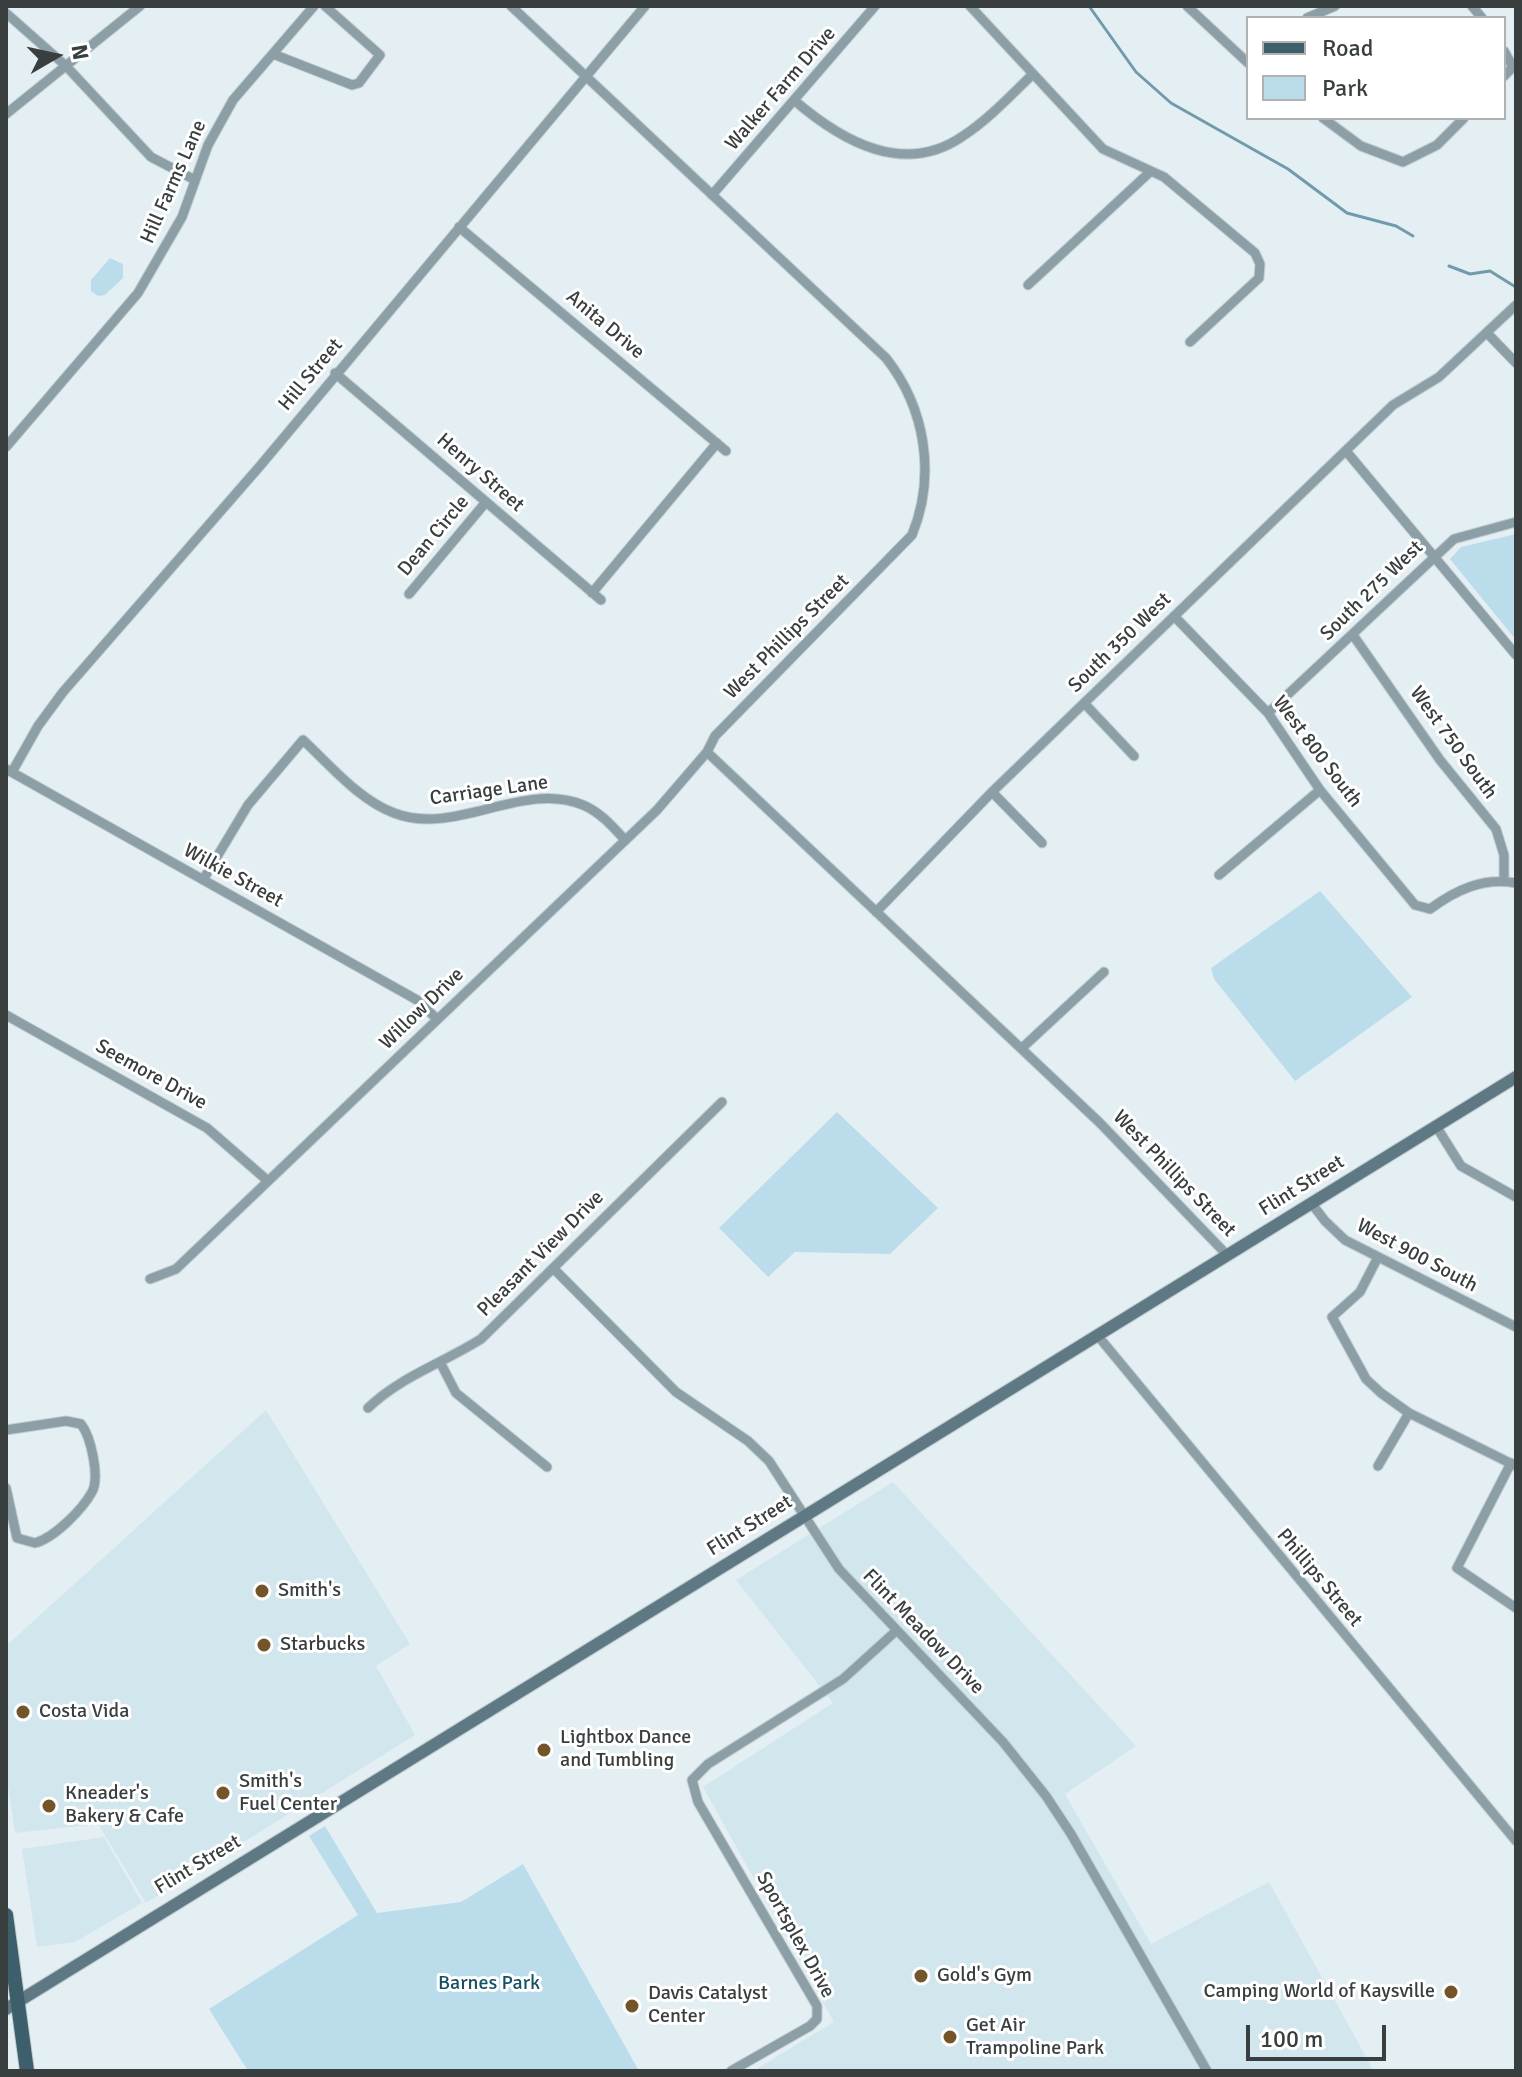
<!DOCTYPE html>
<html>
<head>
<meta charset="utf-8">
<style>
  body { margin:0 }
  #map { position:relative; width:1522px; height:2077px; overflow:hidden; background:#e4eff4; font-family:Signika,sans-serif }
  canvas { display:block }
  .frame { position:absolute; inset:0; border:8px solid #393e3f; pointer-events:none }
  .legend { position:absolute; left:1246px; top:16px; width:260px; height:104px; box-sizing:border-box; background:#fff; border:2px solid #b0b2b2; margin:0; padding:10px 14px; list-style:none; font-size:24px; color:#393e3f }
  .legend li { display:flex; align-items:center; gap:16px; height:40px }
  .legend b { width:40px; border:2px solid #b0b2b2 }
  .north { position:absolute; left:16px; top:16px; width:80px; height:80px; -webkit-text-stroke:6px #fff; paint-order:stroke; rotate:81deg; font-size:22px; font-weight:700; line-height:32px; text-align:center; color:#393e3f }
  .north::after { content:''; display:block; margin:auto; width:28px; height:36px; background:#393e3f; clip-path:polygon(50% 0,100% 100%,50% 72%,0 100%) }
  .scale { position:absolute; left:1246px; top:2025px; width:140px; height:36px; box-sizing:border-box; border:4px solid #393e3f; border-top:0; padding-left:10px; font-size:24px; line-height:28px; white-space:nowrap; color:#393e3f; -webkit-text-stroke:6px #fff; paint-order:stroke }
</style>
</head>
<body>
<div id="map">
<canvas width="1522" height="2077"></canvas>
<div class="frame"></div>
<ul class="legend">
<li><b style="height:10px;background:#3d5f6b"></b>Road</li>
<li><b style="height:22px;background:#bbddeb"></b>Park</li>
</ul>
<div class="north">N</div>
<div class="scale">100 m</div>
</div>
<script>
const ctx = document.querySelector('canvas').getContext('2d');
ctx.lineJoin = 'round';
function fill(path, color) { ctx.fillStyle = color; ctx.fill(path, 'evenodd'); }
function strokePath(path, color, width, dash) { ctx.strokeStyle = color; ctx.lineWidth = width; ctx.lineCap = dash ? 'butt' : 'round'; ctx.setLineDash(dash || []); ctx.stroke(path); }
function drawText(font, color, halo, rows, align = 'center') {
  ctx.font = font + ' Signika,sans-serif'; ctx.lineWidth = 6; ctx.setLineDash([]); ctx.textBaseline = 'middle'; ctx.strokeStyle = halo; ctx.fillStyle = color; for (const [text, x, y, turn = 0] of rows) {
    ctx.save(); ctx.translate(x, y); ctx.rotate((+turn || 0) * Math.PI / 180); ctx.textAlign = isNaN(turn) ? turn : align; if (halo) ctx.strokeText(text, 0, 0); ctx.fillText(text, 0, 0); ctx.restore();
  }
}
fill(new Path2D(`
  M266,1410L410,1644L376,1666L415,1735L146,1903L98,1824L15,1833L6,1774V1646Z
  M893,1482L1136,1746L1065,1794L1151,1944L1269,1882L1374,2071H753L834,2022L703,1787L833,1703L736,1580Z
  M104,1837L142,1903L75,1942L37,1947L22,1849Z`), '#d2e6ee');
fill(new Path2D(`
  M110,258L123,264V278L105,295L98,296L91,291V280Z
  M1516,534V640L1450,559L1461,547Z
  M1320,891L1412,997L1295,1081L1214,979L1211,968Z
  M837,1112L938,1208L890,1254L795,1252L768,1277L719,1228Z
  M325,1826L377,1913L461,1902L523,1864L639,2071H248L209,2009L358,1915L309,1836Z`), '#bbddeb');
strokePath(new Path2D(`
  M1089,6L1136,72L1171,103L1288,169L1347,213L1396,226L1413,236
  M1449,266L1470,274L1490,271L1514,286`), '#719bab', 3);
const street = new Path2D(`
  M970,6L1103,149L1164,177L1255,253L1260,264L1259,278L1190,342
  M1187,6L1248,63
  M1472,6L1482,18
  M6,13L66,66L151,157L195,180
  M1307,18L1335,6
  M1504,51L1513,67L1504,76
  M273,54L352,85L359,83L380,55L325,6
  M795,101C842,141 904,177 963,136C989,119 1011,95 1033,74
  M6,114L140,6
  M1323,118L1361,146L1403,162L1437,145L1464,118
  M712,195L875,6
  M459,227L726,451
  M1028,285L1151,171
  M1487,333L1516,363
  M335,373L601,600
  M6,447L138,293L182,217L208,145L233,100L314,6
  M1346,451L1516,655
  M592,593L717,443
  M409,594L486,502
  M1174,616L1268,713L1320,790L1415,905L1430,909C1456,890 1483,877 1516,883
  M1353,635L1440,760L1496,829L1504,855V881
  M1084,703L1134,756
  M1268,713L1454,539L1516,522
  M707,752L1100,1123L1228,1256
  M6,769L417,1000L437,1019
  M12,772L38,726L63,692L260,466L645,6
  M992,792L1042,843
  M1219,875L1320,790
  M203,880L248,805L303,740C330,765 359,800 394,813C455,837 522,780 583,805C600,812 613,827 625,840
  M876,912L992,792L1393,405L1439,377L1516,305
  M6,1015L207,1128L268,1181
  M1022,1048L1104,972
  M1436,1126L1461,1166L1516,1197
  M1312,1204L1325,1221L1345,1240L1516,1327
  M1378,1257L1360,1292L1332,1317L1366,1379L1381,1393L1409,1413L1516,1466
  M553,1268L676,1392L748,1441L769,1461L839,1569L1003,1742L1046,1796L1071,1834L1207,2071
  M150,1279L176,1269L657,810L707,752L715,736L912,535C936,476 926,409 886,358L511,6
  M1098,1336L1516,1841
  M441,1364L456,1393L547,1467
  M368,1408C400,1377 443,1363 481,1339L722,1102
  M6,1430L66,1421L81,1424C91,1437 100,1477 92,1492C82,1510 54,1538 35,1543L17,1538L6,1488
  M1511,1463L1457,1568L1516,1608
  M1378,1466L1409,1413
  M731,2071L810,2026L817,2019V2006L698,1802L692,1780L708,1764L843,1679L896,1631`);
const secondary = new Path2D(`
  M6,2009L1516,1077`);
const primary = new Path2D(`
  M6,1915L27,2071`);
strokePath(street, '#c2ccd0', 11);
strokePath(secondary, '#c2ccd0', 14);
strokePath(primary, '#c2ccd0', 16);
strokePath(street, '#8d9fa6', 9);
strokePath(secondary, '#5f7984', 12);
strokePath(primary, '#3d5f6b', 14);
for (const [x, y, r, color] of [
  [262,1591,8,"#74552a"],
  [264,1645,8,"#74552a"],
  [23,1712,8,"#74552a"],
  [544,1750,8,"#74552a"],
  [223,1793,8,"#74552a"],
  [49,1806,8,"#74552a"],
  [921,1976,8,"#74552a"],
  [1451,1992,8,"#74552a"],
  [632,2006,8,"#74552a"],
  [950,2037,8,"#74552a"]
]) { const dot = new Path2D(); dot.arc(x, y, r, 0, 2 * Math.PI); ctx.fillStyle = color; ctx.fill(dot); strokePath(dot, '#fff', 3); }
drawText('20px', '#393e3f', '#fff', [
  ["Walker Farm Drive",781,89,-49],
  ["Hill Farms Lane",174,182,-66],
  ["Anita Drive",605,325,40],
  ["Hill Street",311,375,-50],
  ["Henry Street",480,473,41],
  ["Dean Circle",434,536,-50],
  ["South 275 West",1372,591,-44],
  ["West Phillips Street",787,637,-45],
  ["South 350 West",1120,643,-44],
  ["West 750 South",1453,743,54],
  ["West 800 South",1317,752,53],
  ["Carriage Lane",489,791,-8],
  ["Wilkie Street",233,876,29],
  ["Willow Drive",422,1009,-44],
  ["Seemore Drive",151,1075,29],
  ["West Phillips Street",1174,1174,46],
  ["Flint Street",1302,1186,-32],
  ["Pleasant View Drive",541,1254,-45],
  ["West 900 South",1417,1256,28],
  ["Flint Street",750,1526,-32],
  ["Phillips Street",1319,1578,50],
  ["Flint Meadow Drive",923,1632,46],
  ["Flint Street",198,1865,-31],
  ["Sportsplex Drive",795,1935,61]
]);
drawText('20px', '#393e3f', '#fff', [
  ["Smith's",278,1591],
  ["Starbucks",280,1645],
  ["Costa Vida",39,1712],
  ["Lightbox Dance",560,1738],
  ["and Tumbling",560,1761],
  ["Smith's",239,1782],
  ["Fuel Center",239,1805],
  ["Kneader's",65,1794],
  ["Bakery & Cafe",65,1817],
  ["Gold's Gym",937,1976],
  ["Camping World of Kaysville",1435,1992,"right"],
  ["Davis Catalyst",648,1994],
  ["Center",648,2017],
  ["Get Air",966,2026],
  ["Trampoline Park",966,2049]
], 'left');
drawText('20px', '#175063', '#fff', [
  ["Barnes Park",489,1984]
]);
</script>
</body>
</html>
